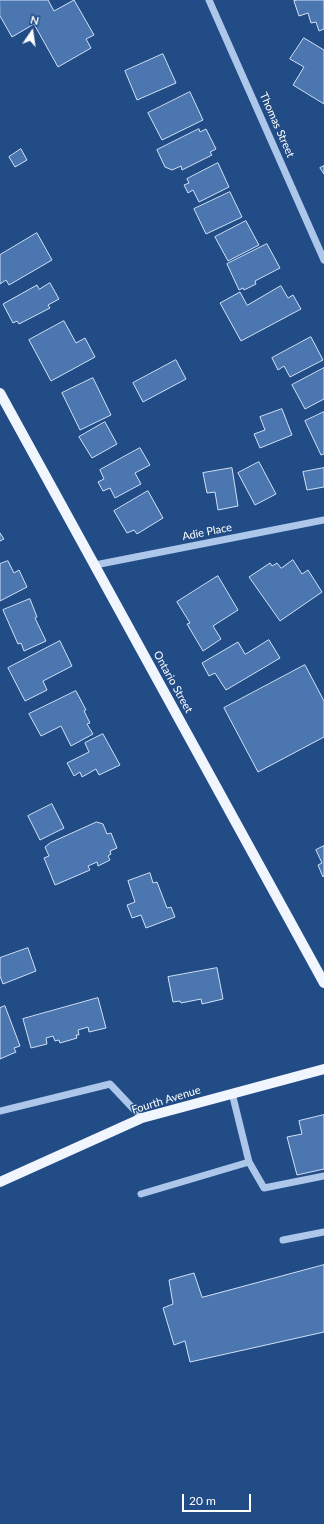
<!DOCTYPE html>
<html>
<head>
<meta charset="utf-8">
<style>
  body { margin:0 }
  #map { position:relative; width:324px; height:1524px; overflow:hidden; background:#224c86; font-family:Lato,sans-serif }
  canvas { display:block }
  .north { position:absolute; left:12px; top:12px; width:40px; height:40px; -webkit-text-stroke:3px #224c86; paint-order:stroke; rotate:13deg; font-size:11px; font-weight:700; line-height:16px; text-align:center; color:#fff }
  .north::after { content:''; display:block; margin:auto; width:14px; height:18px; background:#fff; clip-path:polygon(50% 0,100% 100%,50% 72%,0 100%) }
  .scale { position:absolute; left:182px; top:1494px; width:69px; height:18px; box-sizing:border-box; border:2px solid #fff; border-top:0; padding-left:5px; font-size:12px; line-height:14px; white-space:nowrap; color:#fff; -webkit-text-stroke:3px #224c86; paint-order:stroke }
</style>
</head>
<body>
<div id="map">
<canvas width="324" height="1524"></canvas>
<div class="north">N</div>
<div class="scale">20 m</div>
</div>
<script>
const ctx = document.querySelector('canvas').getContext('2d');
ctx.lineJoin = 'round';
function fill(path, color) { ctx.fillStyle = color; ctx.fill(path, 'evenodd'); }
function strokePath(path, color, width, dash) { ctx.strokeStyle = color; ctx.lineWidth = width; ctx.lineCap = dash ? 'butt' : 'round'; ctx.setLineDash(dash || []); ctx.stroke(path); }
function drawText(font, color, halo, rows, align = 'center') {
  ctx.font = font + ' Lato,sans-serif'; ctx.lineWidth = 3; ctx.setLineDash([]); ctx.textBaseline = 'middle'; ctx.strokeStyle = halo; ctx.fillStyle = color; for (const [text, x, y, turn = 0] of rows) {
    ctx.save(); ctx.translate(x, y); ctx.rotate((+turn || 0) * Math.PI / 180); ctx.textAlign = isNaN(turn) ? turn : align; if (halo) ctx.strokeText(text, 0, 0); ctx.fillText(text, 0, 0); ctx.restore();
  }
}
const building = new Path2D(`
  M0,0H48L54,11L74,0L94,35L86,39L91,48L58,67L34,24L12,37L0,16Z
  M298,0H324V29L319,31L316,22L311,23L308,13L299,16L294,1Z
  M304,38L324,50V104L293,85L304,67L290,59Z
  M163,54L176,83L137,100L125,71Z
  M190,92L203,120L162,140L148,113Z
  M199,129L200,132L206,129L216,149L210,152L212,155L182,170L181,166L172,170L165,167L157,150Z
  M21,149L27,160L15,167L9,157Z
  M218,163L229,187L199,202L193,190L188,193L184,185L189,183L187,179Z
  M324,166V174L320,168Z
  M230,192L242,217L206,234L194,209Z
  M246,221L259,245L228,261L215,237Z
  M37,233L52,260L9,285L6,280L0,284V255Z
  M267,244L280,268L255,281L256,284L244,290L243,288L239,290L227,264Z
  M50,283L59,299L48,305L50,308L19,324L17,321L13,323L3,304L37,285L39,289Z
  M281,286L288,298L293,295L301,309L241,341L220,303L240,292L247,305Z
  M64,321L76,343L85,338L95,357L51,381L29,340Z
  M311,337L323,360L290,377L284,366L278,370L272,358Z
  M176,360L186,379L143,402L133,383Z
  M324,368V399L305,409L292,385Z
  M93,378L111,415L80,430L62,393Z
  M282,409L292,435L260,448L254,434L265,430L260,417Z
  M324,412V454L321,455L305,421Z
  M105,422L117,444L92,458L79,437Z
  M140,448L150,465L135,473L141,484L115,498L110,488L103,491L98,482L104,479L100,470Z
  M259,462L276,494L255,505L238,473Z
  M232,468L238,506L218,510L215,492L207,493L203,473Z
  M324,468V487L307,490L303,472Z
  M148,491L163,518L137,534L134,530L127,533L114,511Z
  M0,533L4,539L0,541Z
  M293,560L302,574L308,570L322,592L280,621L249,577L270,563L272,566L277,563L281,568Z
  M8,561L14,573L19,570L27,587L0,601V564Z
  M218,576L238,610L213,626L221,639L203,651L187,624L190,623L177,602Z
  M30,599L37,617L35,618L46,641L24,651L21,643L18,644L3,610Z
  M269,640L280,658L226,690L215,673L209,676L202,663L238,642L245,654Z
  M60,641L72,666L43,681L47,690L25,701L8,668Z
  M305,665L324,701V737L258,772L224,708Z
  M76,691L86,710L84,711L90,723L87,724L93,734L71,746L61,726L41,736L29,714Z
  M103,734L120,765L99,775L96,769L82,777L80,772L74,776L67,763L89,752L85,743Z
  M52,804L64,828L40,840L28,816Z
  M97,822L103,824L107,834L111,833L117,848L110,851L111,854L108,856L110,860L98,866L97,862L88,866L90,870L55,885L44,858L49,856L45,847L50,843Z
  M324,846V876L323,877L318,865L322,863L316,850Z
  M150,873L153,883L157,882L167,908L171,907L175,917L146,928L141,915L132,918L127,905L135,902L128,881Z
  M28,948L36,971L3,984L0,976V958Z
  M217,968L223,999L202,1004L201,999L181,1003L180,1001L173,1002L168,977Z
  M98,998L106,1028L89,1032L88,1027L78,1030L79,1035H76L77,1038L60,1043L59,1040L55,1041L53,1036L46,1038L47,1044L31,1048L23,1019Z
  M5,1006L20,1046L14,1048L16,1052L0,1059V1008Z
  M324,1115V1169L297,1175L287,1137L302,1134L299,1121Z
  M324,1265V1332L190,1362L185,1341L174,1345L163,1308L173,1304L169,1280L194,1273L202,1297Z`);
fill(building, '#4b76af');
strokePath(building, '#d0e1f7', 1);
strokePath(new Path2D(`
  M209,0L324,260
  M95,565L324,520
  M0,1111L110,1084L142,1118
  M249,1162L264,1188L324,1176
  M141,1194L249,1162L232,1093
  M283,1240L324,1232`), '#acc7e9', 7);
strokePath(new Path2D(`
  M0,393L324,983
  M0,1182L142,1118L324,1069`), '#f0f5fe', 10);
drawText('11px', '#fff', '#224c86', [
  ["Thomas Street",277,125,66],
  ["Adie Place",207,532,-11],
  ["Ontario Street",173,682,61],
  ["Fourth Avenue",166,1100,-17]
]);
</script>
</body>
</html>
